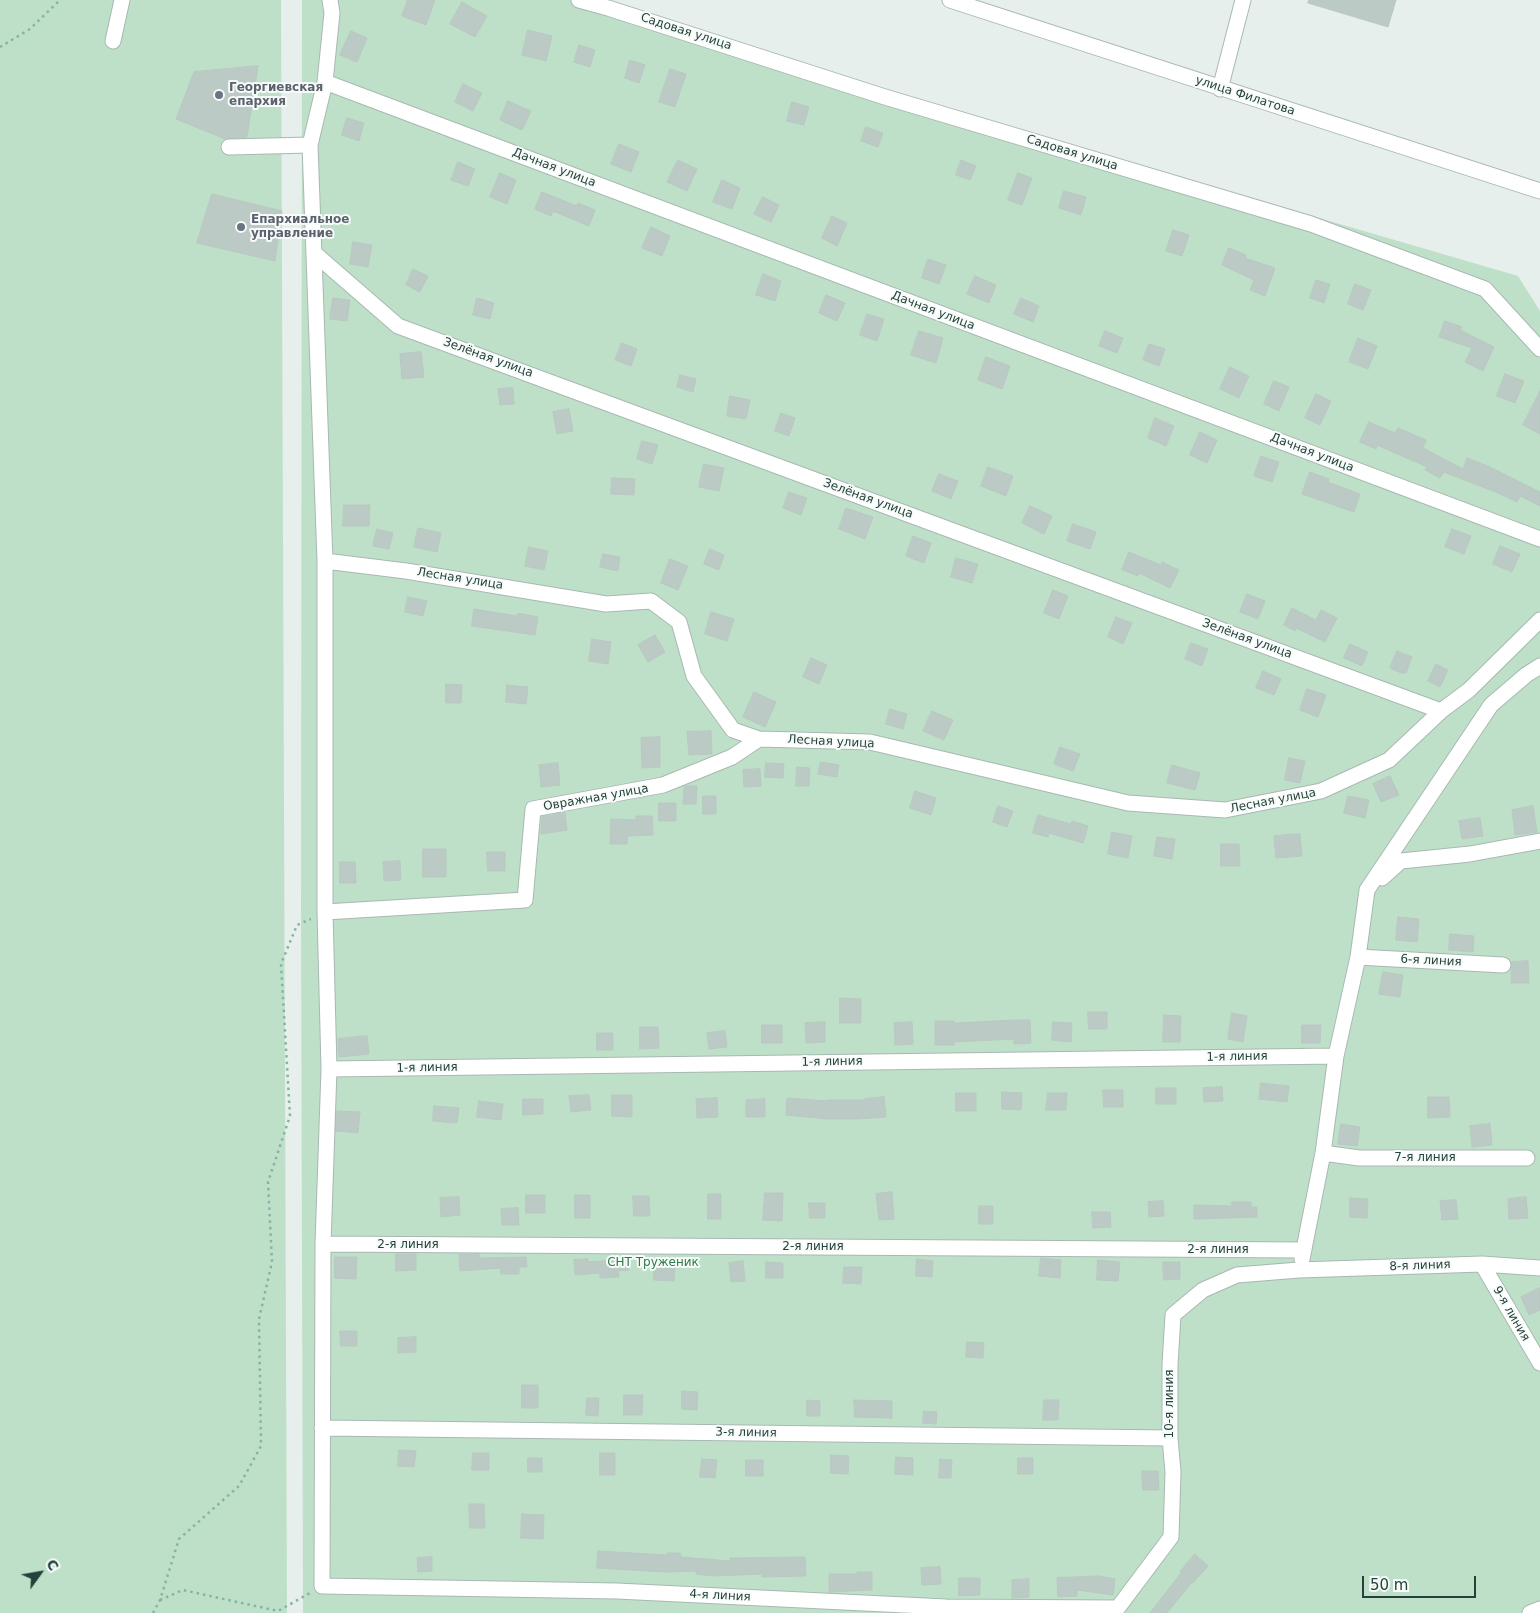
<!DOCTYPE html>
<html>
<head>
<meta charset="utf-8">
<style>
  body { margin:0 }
  #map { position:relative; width:1540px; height:1613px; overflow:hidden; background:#e6efeb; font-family:"DejaVu Sans",sans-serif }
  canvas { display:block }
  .north { position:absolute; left:15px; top:1548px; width:50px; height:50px; -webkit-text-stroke:4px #f7fbf9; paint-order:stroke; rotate:58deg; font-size:14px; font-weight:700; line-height:20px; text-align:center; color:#24423a }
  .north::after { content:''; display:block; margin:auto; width:18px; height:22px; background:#24423a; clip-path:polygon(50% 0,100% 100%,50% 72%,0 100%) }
  .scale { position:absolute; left:1362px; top:1576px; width:114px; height:22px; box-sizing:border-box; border:2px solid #24423a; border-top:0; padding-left:6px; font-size:15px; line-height:18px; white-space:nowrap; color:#24423a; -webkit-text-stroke:4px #f7fbf9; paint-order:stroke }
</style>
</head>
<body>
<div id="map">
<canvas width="1540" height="1613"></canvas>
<div class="north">С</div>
<div class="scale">50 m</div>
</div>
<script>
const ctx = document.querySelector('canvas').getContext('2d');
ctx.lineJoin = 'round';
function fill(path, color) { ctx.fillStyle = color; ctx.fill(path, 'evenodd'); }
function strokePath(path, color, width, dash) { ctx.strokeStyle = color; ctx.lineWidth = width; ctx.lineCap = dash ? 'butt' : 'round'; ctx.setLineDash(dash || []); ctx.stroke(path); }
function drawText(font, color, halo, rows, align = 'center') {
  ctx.font = font + ' "DejaVu Sans",sans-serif'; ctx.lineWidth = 4; ctx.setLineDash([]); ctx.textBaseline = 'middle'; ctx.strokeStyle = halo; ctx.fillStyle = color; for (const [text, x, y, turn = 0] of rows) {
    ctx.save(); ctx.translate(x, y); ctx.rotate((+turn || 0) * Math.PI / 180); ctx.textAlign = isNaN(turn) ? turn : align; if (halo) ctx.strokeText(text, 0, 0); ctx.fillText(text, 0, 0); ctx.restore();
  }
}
fill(new Path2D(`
  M0,0H281L287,1613H0Z
  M302,0H572L1518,276L1540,311V1606L1524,1613H303L301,905Z`), '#bfe0c8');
const building = new Path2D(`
  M408,0H435L426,25L402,16Z
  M1309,0H1396L1388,27L1308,3Z
  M462,2L487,16L475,37L450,24Z
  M528,30L552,36L546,61L522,55Z
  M351,31L367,38L357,62L340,55Z
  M579,45L595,50L590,67L574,62Z
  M630,60L645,65L639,83L625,78Z
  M258,66L247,137L225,139L176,119L194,72Z
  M670,69L686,74L675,107L659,102Z
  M463,84L482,93L473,111L455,102Z
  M508,101L531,111L522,130L500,120Z
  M792,102L809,107L804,125L787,121Z
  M347,118L364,123L359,141L342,135Z
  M866,127L883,133L878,147L861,141Z
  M619,144L639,152L631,172L611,164Z
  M678,160L697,169L687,191L667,182Z
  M961,160L976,166L970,180L956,175Z
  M458,162L475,169L468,186L451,180Z
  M500,173L516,180L507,204L490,197Z
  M1018,173L1032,178L1022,205L1008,200Z
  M722,180L740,188L732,209L713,202Z
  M1064,191L1086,197L1081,215L1059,208Z
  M542,192L577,206L578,203L595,210L589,226L553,211L551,216L535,209Z
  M212,194L282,211L275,261L197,243Z
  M763,197L779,205L771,222L754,214Z
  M832,216L847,223L837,246L822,238Z
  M651,227L670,236L662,256L642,248Z
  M1173,230L1189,235L1182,256L1166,251Z
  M353,242L372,245L368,267L350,264Z
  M1229,248L1246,255L1245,258L1275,268L1265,296L1250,290L1254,280L1222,265Z
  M928,259L946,265L939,284L922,278Z
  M413,269L428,276L420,292L406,285Z
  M763,274L781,281L775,301L756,295Z
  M975,276L996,285L989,303L967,294Z
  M1316,280L1330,284L1324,303L1310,298Z
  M1355,284L1371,290L1363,310L1348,304Z
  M826,295L845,303L837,321L819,313Z
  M333,298L350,300L347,321L330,319Z
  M477,298L494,303L490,319L473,315Z
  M1021,298L1039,306L1033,322L1014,314Z
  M867,314L884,319L877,341L860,335Z
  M1445,321L1462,327L1460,330L1494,347L1483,371L1465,362L1472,348L1439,337Z
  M919,331L943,338L936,363L911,355Z
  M1105,331L1123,338L1117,353L1099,346Z
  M1358,338L1377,346L1368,369L1349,362Z
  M622,343L637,349L631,366L615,360Z
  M1149,344L1165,349L1159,366L1143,360Z
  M421,352L424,377L402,379L400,354Z
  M986,357L1010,366L1002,389L978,380Z
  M1230,367L1249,376L1239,398L1220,389Z
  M1505,374L1524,381L1515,403L1497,396Z
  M680,375L696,379L693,392L677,387Z
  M1274,381L1289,387L1279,411L1264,404Z
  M513,388L514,404L500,405L498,389Z
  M1540,391V434L1523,425Z
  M1316,394L1331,401L1320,425L1305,418Z
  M730,396L750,400L746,419L727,416Z
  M569,409L573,431L557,434L553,412Z
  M781,413L795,418L789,436L775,431Z
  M1155,418L1174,426L1166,446L1148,438Z
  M1369,422L1395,433L1398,428L1426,440L1423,448L1463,469L1467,458L1490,467L1540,492V506L1520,496L1517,502L1498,493L1444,472L1440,478L1425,470L1427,467L1377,445L1376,449L1360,442Z
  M1200,432L1217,440L1207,463L1190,455Z
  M642,441L658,445L652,464L637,459Z
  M1261,456L1279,462L1272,482L1254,476Z
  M704,464L724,468L719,491L699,487Z
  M988,467L1013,476L1006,496L981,486Z
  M1310,472L1329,479L1328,482L1360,494L1354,512L1302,494Z
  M939,474L958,481L951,499L932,491Z
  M612,478L635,479L634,495L611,494Z
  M789,492L807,498L801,515L783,508Z
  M344,505H370L369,526H343Z
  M1030,506L1052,516L1044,534L1022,523Z
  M846,508L873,517L865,539L839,529Z
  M1073,524L1096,532L1090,549L1067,541Z
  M418,528L441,533L437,552L414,547Z
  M377,529L393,533L389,549L373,546Z
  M1452,529L1471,536L1464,554L1445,547Z
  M913,536L931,543L924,563L906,556Z
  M1500,546L1520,554L1512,572L1493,564Z
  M529,547L548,551L544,570L525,566Z
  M710,549L724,555L719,570L704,564Z
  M1129,552L1161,565L1162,562L1179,570L1170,588L1139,573L1138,576L1122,570Z
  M603,554L620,557L618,571L600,567Z
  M956,558L978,564L972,583L951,577Z
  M670,559L688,566L678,590L661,583Z
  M1053,590L1068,596L1059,619L1044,613Z
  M1247,594L1265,601L1258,619L1240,612Z
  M408,597L427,601L423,616L405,612Z
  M1292,608L1316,620L1321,610L1337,618L1325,642L1296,628L1295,631L1284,625Z
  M474,609L517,616L518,613L538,617L535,635L472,626Z
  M711,612L734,619L727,641L705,634Z
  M1116,617L1132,623L1123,644L1108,637Z
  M655,635L665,652L648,662L638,645Z
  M592,639L611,642L608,664L589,661Z
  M1191,643L1208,649L1202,666L1185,659Z
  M1350,644L1368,652L1362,666L1344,658Z
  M1397,651L1412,657L1406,673H1401L1390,668Z
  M811,658L827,665L819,684L803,677Z
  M1436,664L1448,670L1440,687L1428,681Z
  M1263,671L1281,679L1274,695L1256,688Z
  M446,684L462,685L461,703H446Z
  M507,685L528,687L526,704L506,702Z
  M1307,689L1326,695L1318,717L1300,710Z
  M754,692L776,702L765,727L743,717Z
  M890,709L907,714L903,729L886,724Z
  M932,711L953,720L944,740L923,731Z
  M711,731L712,754L689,755L687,732Z
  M660,737V767L642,768L641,738Z
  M1060,747L1080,754L1073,771L1054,764Z
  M1289,758L1305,761L1300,783L1285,780Z
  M821,762L839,765L837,777L818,774Z
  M558,763L560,785L541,787L539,765Z
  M766,763L784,764L783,778L765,777Z
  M1172,765L1200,773L1195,790L1167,783Z
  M797,767L810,768L809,786H796Z
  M760,769L761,786L744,787L743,770Z
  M1390,776L1399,795L1381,802L1373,784Z
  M686,786H697L696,804H683L684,787Z
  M915,791L936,798L931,815L910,808Z
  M703,796H716V814H703Z
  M1348,796L1369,800L1365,818L1344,813Z
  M659,803H676V821H659Z
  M998,806L1013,811L1007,827L993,822Z
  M1533,806L1537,832L1515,835L1512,810Z
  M565,813L567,830L541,834L542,817Z
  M1038,815L1071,824L1072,821L1088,826L1083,843L1049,833L1048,837L1033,833Z
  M636,816H652L653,835L627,836V844H610L611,819L636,820Z
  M1480,818L1483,836L1462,839L1459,821Z
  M1112,832L1132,836L1128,858L1108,854Z
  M1300,834L1302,856L1276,858L1274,836Z
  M1157,837L1175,839L1172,859L1154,856Z
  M1221,844H1239L1240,866H1221Z
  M423,849H446V877H423Z
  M487,852H505V871H488Z
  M400,861L401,880L384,881L383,862Z
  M340,862H355L356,883H340Z
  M1398,917L1419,919L1417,942L1396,940Z
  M1450,934L1474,936L1473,952L1449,950Z
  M1528,961L1529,983H1511L1512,962Z
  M1383,972L1403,975L1400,997L1379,994Z
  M840,998L861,999V1023H840Z
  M1088,1012H1107V1029H1089Z
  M1232,1013L1247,1016L1243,1042L1228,1039Z
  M1164,1015L1181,1016L1180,1042H1163Z
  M1013,1020H1030L1031,1043L1014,1044V1039L954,1042V1045H935V1021H954V1023Z
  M825,1022V1042L806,1043L805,1023Z
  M912,1022L913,1044L895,1045L894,1023Z
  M1053,1022L1072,1023L1071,1042L1052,1040Z
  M762,1025H782V1043H762Z
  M1302,1025H1321L1320,1043H1302Z
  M640,1027H658L659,1048L640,1049Z
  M725,1031L727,1047L709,1049L707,1033Z
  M597,1033H613V1050H597Z
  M367,1036L369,1054L339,1057L338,1039Z
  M1261,1083L1289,1086L1287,1102L1259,1099Z
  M1222,1087L1223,1101L1204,1102L1203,1088Z
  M1156,1088H1176V1104H1156Z
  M1103,1090H1123V1107H1104Z
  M1002,1092L1022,1093L1021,1110L1002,1109Z
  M956,1093H976V1111H956Z
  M1048,1093H1067L1066,1110H1046Z
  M589,1095L591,1110L571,1112L569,1096Z
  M612,1095H632V1117L612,1116Z
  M884,1097L886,1117L857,1119H828L786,1115L787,1098L827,1101V1100H866L865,1099Z
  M1428,1097H1449L1450,1117L1428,1118Z
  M717,1098L718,1117L697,1118L696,1099Z
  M523,1099H543V1114L523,1115Z
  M765,1099V1117H746V1100Z
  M479,1101L503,1104L501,1120L477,1117Z
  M434,1106L459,1108L457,1123L433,1121Z
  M337,1111L360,1112L358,1133L336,1131Z
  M1341,1124L1360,1127L1357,1146L1338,1144Z
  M1490,1124L1492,1145L1472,1147L1470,1126Z
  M892,1192L894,1219L879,1220L876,1194Z
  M765,1193H783L782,1221L763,1220Z
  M708,1194H721V1219H708Z
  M526,1195H545V1213H526Z
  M575,1195H590V1218H575Z
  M633,1196H649L650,1216H634Z
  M459,1197L460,1215L441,1217L440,1198Z
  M1526,1197L1528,1218L1509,1219L1508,1199Z
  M1350,1198L1368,1199L1367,1218L1350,1217Z
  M1456,1200L1458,1219L1442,1220L1440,1201Z
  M1163,1201L1164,1216L1149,1217L1148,1202Z
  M1232,1202H1251V1207H1257V1217L1194,1219V1205L1232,1206Z
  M809,1203H825V1218H810Z
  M979,1206H993V1224H979Z
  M518,1208L519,1225H502L501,1209Z
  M1092,1212H1110L1111,1227L1093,1228Z
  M396,1254H416V1270L396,1271Z
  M479,1254V1258L526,1257L527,1267H519V1274H501L500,1268L460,1271L459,1255Z
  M335,1257H357L356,1279L335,1278Z
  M1041,1258L1061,1260L1060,1278L1039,1276Z
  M588,1259V1262L628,1259L629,1270L618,1271L619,1277L600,1278V1273L575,1275L574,1260Z
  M917,1259L933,1261L932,1277L916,1276Z
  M1098,1260L1120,1262L1118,1281L1097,1280Z
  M743,1261L745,1281L731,1282L729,1263Z
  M766,1262L783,1263V1278H766Z
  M1163,1262H1180V1279L1164,1280Z
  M654,1265H675L674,1281L654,1280Z
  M844,1267H862L861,1284L843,1283Z
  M1540,1288V1310L1529,1315L1521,1297Z
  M340,1331H357V1346H341Z
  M416,1337V1352L398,1353V1338Z
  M967,1342L984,1343L983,1358L966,1357Z
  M522,1385H538V1408H522Z
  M682,1391L698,1392L697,1410L682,1409Z
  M624,1395H643L642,1415H624Z
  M587,1398H599L598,1416L586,1415Z
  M807,1400L820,1401V1416H807Z
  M854,1400L892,1401V1418L855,1417Z
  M1044,1400H1059L1058,1420H1043Z
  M924,1411L937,1412L936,1424L923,1423Z
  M399,1450L416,1451L414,1467L398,1466Z
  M473,1453H489V1470H472Z
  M600,1453H615V1475H600Z
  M831,1455L849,1456L848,1474L831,1473Z
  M896,1457L913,1458V1475L895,1474Z
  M528,1458H542V1472H528Z
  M1018,1458H1033V1474H1018Z
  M702,1459L717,1460L715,1478L700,1477Z
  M940,1459L952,1460L951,1478H939Z
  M746,1460H763V1476H746Z
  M1142,1471H1158L1159,1490H1143Z
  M469,1504H484L485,1528H470Z
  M522,1514L544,1515L543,1539L521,1538Z
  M598,1551L667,1555V1553H680L681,1557L730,1561V1558L805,1557L806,1576L762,1577V1574L713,1576L696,1574V1571L667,1572L597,1568Z
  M1195,1554L1208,1566L1193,1583L1192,1582L1167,1613H1150L1181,1573L1180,1572Z
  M432,1557V1571L418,1572L417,1558Z
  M940,1567L941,1584L922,1585L921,1568Z
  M857,1572H872V1590L829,1592V1574H858Z
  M1099,1576L1115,1579L1113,1595L1077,1590V1596L1058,1597L1057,1578Z
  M959,1578H980V1595L959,1596Z
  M1029,1579V1597L1012,1598V1580Z`);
fill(building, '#bbcac4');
strokePath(building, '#b8c9c2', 1);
const street = new Path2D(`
  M579,0L608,8L885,97L1311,224L1485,289L1540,349
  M950,0L1540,191
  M113,41L122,0
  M325,82L1540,539
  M1220,89L1243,0
  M310,145L325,561V912L329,1069L323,1244L322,1586L617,1591L946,1607L1117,1608
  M229,147L310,145L325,82L332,13L330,0
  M314,253L398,326L1441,711
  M325,561L406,571L606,604L651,601L679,622L694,676L733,730L759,739L870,742L1128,803L1225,810L1321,791L1389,760L1441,711L1469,690L1540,620
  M1382,878L1401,861L1470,854L1540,841
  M325,912L525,900L533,809L663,785L732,757L759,739
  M1358,957L1503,965
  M329,1069L1336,1056
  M1323,1153L1359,1158H1527
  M323,1244L1304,1250
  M1302,1259L1323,1153L1336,1056L1358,957L1367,890L1491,705L1526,675L1540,666
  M1482,1264L1540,1363
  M322,1428L1170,1438
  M1114,1613L1171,1537L1173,1472L1170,1438V1365L1173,1315L1203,1290L1237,1275L1299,1270L1482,1264L1540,1268
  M1530,1613L1540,1609`);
strokePath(street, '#a8b8b2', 17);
strokePath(new Path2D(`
  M0,47L30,29L60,0
  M160,1600L183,1590L278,1611L310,1593
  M153,1613L160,1600L179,1539L239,1486L261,1446L259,1319L272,1262L268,1182L290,1116L281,964L297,925L311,919`), '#86b3a5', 2.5, [2.5, 4]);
strokePath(street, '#fff', 15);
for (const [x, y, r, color] of [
  [219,95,5,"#6b7280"],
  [241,227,5,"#6b7280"]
]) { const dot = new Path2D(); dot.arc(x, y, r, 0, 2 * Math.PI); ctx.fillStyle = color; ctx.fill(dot); strokePath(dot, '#f7fbf9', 2); }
drawText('12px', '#24423a', '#f7fbf9', [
  ["Садовая улица",686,32,18],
  ["улица Филатова",1245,96,18],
  ["Садовая улица",1072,153,17],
  ["Дачная улица",554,168,21],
  ["Дачная улица",933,311,21],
  ["Зелёная улица",488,358,20],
  ["Дачная улица",1312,453,21],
  ["Зелёная улица",868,499,20],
  ["Лесная улица",460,579,9],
  ["Зелёная улица",1247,639,20],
  ["Лесная улица",831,742,3],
  ["Овражная улица",596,798,-10],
  ["Лесная улица",1273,801,-11],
  ["6-я линия",1431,961,3],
  ["1-я линия",1237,1057,-1],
  ["1-я линия",832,1062,-1],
  ["1-я линия",427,1068,-1],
  ["7-я линия",1425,1158],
  ["2-я линия",408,1245],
  ["2-я линия",813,1247],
  ["2-я линия",1218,1250],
  ["8-я линия",1420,1266,-2],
  ["9-я линия",1511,1314,60],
  ["10-я линия",1170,1404,-90],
  ["3-я линия",746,1433,1],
  ["4-я линия",720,1596,3]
]);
drawText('bold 12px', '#5b616d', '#f7fbf9', [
  ["Георгиевская",229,88],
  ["епархия",229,102],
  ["Епархиальное",251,220],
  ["управление",251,234]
], 'left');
drawText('12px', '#2d7a4b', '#f7fbf9', [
  ["СНТ Труженик",653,1263]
]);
</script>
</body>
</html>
